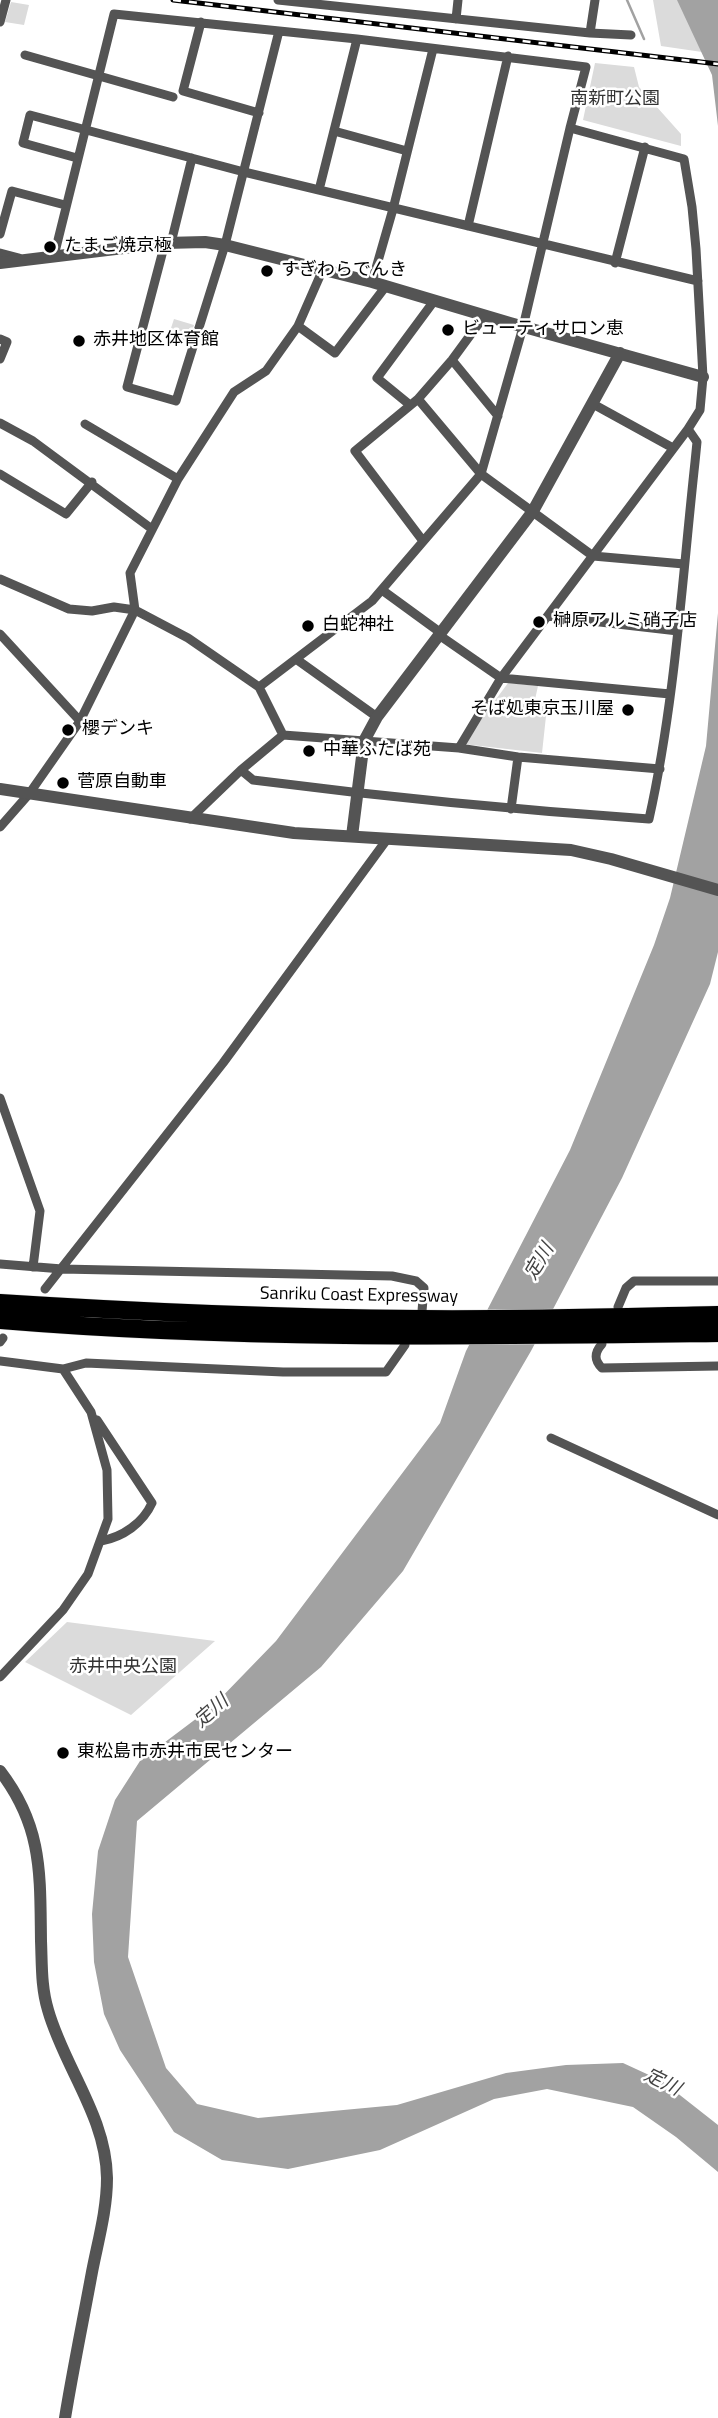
<!DOCTYPE html>
<html>
<head>
<meta charset="utf-8">
<style>
  body { margin:0 }
  canvas { display:block; background:#fff }
</style>
</head>
<body>
<canvas width="718" height="2418"></canvas>
<script>
const ctx = document.querySelector('canvas').getContext('2d');
ctx.lineJoin = 'round';
function fill(path, color) { ctx.fillStyle = color; ctx.fill(path, 'evenodd'); }
function strokePath(path, color, width, dash) { ctx.strokeStyle = color; ctx.lineWidth = width; ctx.lineCap = dash ? 'butt' : 'round'; ctx.setLineDash(dash || []); ctx.stroke(path); }
function drawText(font, color, halo, rows, align = 'center') {
  ctx.font = font + ' "Titillium Web","Noto Sans JP",sans-serif'; ctx.lineWidth = 5; ctx.setLineDash([]); ctx.textBaseline = 'middle'; ctx.strokeStyle = halo; ctx.fillStyle = color; for (const [text, x, y, turn = 0] of rows) {
    ctx.save(); ctx.translate(x, y); ctx.rotate((+turn || 0) * Math.PI / 180); ctx.textAlign = isNaN(turn) ? turn : align; if (halo) ctx.strokeText(text, 0, 0); ctx.fillText(text, 0, 0); ctx.restore();
  }
}
fill(new Path2D(`
  M653,0H678L702,52L661,46Z
  M11,2L29,5L24,25L5,22Z
  M595,63L634,67L639,87L681,134V146L583,120Z
  M174,319L194,325L188,343L168,337Z
  M508,683L538,686L534,704L547,707L542,753L463,744Z
  M67,1622L215,1641L131,1715L25,1662Z`), '#dbdbdb');
fill(new Path2D(`
  M677,0H718V126L712,75Z
  M718,613V952L710,984L622,1178L531,1351L403,1571L321,1667L137,1821L128,1957L166,2068L197,2104L258,2118L397,2105L506,2073L566,2065L623,2063L662,2081L718,2125V2172L676,2137L633,2107L547,2089L494,2099L380,2150L288,2169L222,2160L174,2132L120,2050L104,2014L94,1962L92,1914L98,1851L115,1800L140,1761L213,1706L276,1641L440,1423L466,1351L570,1150L654,945L670,898L706,746Z`), '#a2a2a2');
strokePath(new Path2D(`
  M627,0L644,39`), '#a2a2a2', 2.5);
const motorway = new Path2D(`
  M0,1303C140,1312 280,1318 420,1319C519,1320 619,1317 718,1315
  M0,1320C239,1340 479,1336 718,1333`);
strokePath(motorway, '#dbdbdb', 19);
strokePath(new Path2D(`
  M278,0L590,33L595,0
  M456,19L458,0
  M0,22L6,0
  M201,22L183,91L259,113
  M590,33L631,35
  M25,55L173,97
  M334,131L407,151
  M77,158L23,143L30,115L244,172L698,281
  M319,190L357,39
  M468,226L508,56
  M0,234L12,191L65,205
  M165,243L127,387L176,401L225,245L279,31
  M171,243L192,158
  M0,253L19,258
  M54,256L114,14L357,39L586,67L570,128L684,159L692,207L696,249L703,377L700,410L688,429L697,442L695,462C682,581 675,702 649,819C516,810 385,797 253,780L241,770
  M615,263L645,147
  M372,282L393,209L433,49
  M298,326L335,353L386,286
  M0,339L7,342L0,359
  M452,360L498,416
  M418,399L481,474L593,556L684,564
  M593,404L673,448
  M410,405L377,378L434,301
  M0,423L33,441L152,529
  M85,424L178,479
  M0,474L66,514L92,482
  M423,541L355,451L418,399L452,360L485,315
  M0,579L69,609L92,611L114,607L135,610L188,638L259,687L283,735
  M382,590L441,633
  M548,616L678,631
  M0,634L80,721
  M439,635L501,678L670,694
  M296,659L377,717
  M259,687L372,601L481,474L523,327L570,128
  M459,748L501,678L688,429
  M511,809L518,757
  M190,819L241,770L283,735L459,748L518,757L660,769
  M0,827L29,794L80,721L135,610L130,573L178,479L234,392L266,371L298,326L323,269
  M0,1098L40,1211L33,1267
  M0,1264L62,1269L392,1276L416,1281L424,1288L422,1311
  M45,1289L223,1063L388,838
  M618,1307L626,1288L634,1281H718
  M0,1342L3,1338
  M602,1344C594,1353 594,1360 602,1368L718,1366
  M0,1361L63,1369L86,1363L283,1372H386L405,1345
  M97,1420L152,1503C143,1523 123,1537 101,1541
  M551,1438L718,1515
  M0,1677L63,1610L88,1574L108,1519L107,1470L91,1412L63,1369`), '#545454', 9);
strokePath(new Path2D(`
  M0,263L165,243L205,242L225,245L372,282L510,323L703,377
  M0,789L294,833L571,850L611,859L718,890
  M352,836L364,741L377,717L533,511L620,353
  M0,1771C43,1827 40,1874 41,1941C42,1964 41,1987 48,2010C64,2067 106,2116 107,2178C107,2210 98,2241 92,2272C83,2321 73,2369 65,2418`), '#545454', 12);
strokePath(motorway, '#000', 18);
const rail = new Path2D(`
  M173,0L718,64`);
strokePath(rail, '#000', 5);
strokePath(rail, '#fff', 2.5, [8]);
for (const [x, y, r, color] of [
  [50,247,7,"#000"],
  [267,271,7,"#000"],
  [448,330,7,"#000"],
  [79,341,7,"#000"],
  [539,622,7,"#000"],
  [308,626,7,"#000"],
  [628,710,7,"#000"],
  [68,730,7,"#000"],
  [309,751,7,"#000"],
  [63,783,7,"#000"],
  [63,1753,7,"#000"]
]) { const dot = new Path2D(); dot.arc(x, y, r, 0, 2 * Math.PI); ctx.fillStyle = color; ctx.fill(dot); strokePath(dot, '#fff', 2.5); }
drawText('18px', '#323232', '#fff', [
  ["南新町公園",615,100],
  ["赤井中央公園",123,1668]
]);
drawText('18px', '#000', '#fff', [
  ["たまご焼京極",64,247],
  ["すぎわらでんき",281,271],
  ["ビューティサロン恵",462,330],
  ["赤井地区体育館",93,341],
  ["榊原アルミ硝子店",553,622],
  ["白蛇神社",322,626],
  ["そば処東京玉川屋",614,710,"right"],
  ["櫻デンキ",82,730],
  ["中華ふたば苑",323,751],
  ["菅原自動車",77,783],
  ["東松島市赤井市民センター",77,1753]
], 'left');
drawText('18px', '#000', '#fff', [
  ["Sanriku Coast Expressway",359,1296,1]
]);
drawText('italic 19px', '#434343', '#fff', [
  ["定川",540,1262,-59],
  ["定川",212,1712,-41],
  ["定川",662,2083,26]
]);
</script>
</body>
</html>
